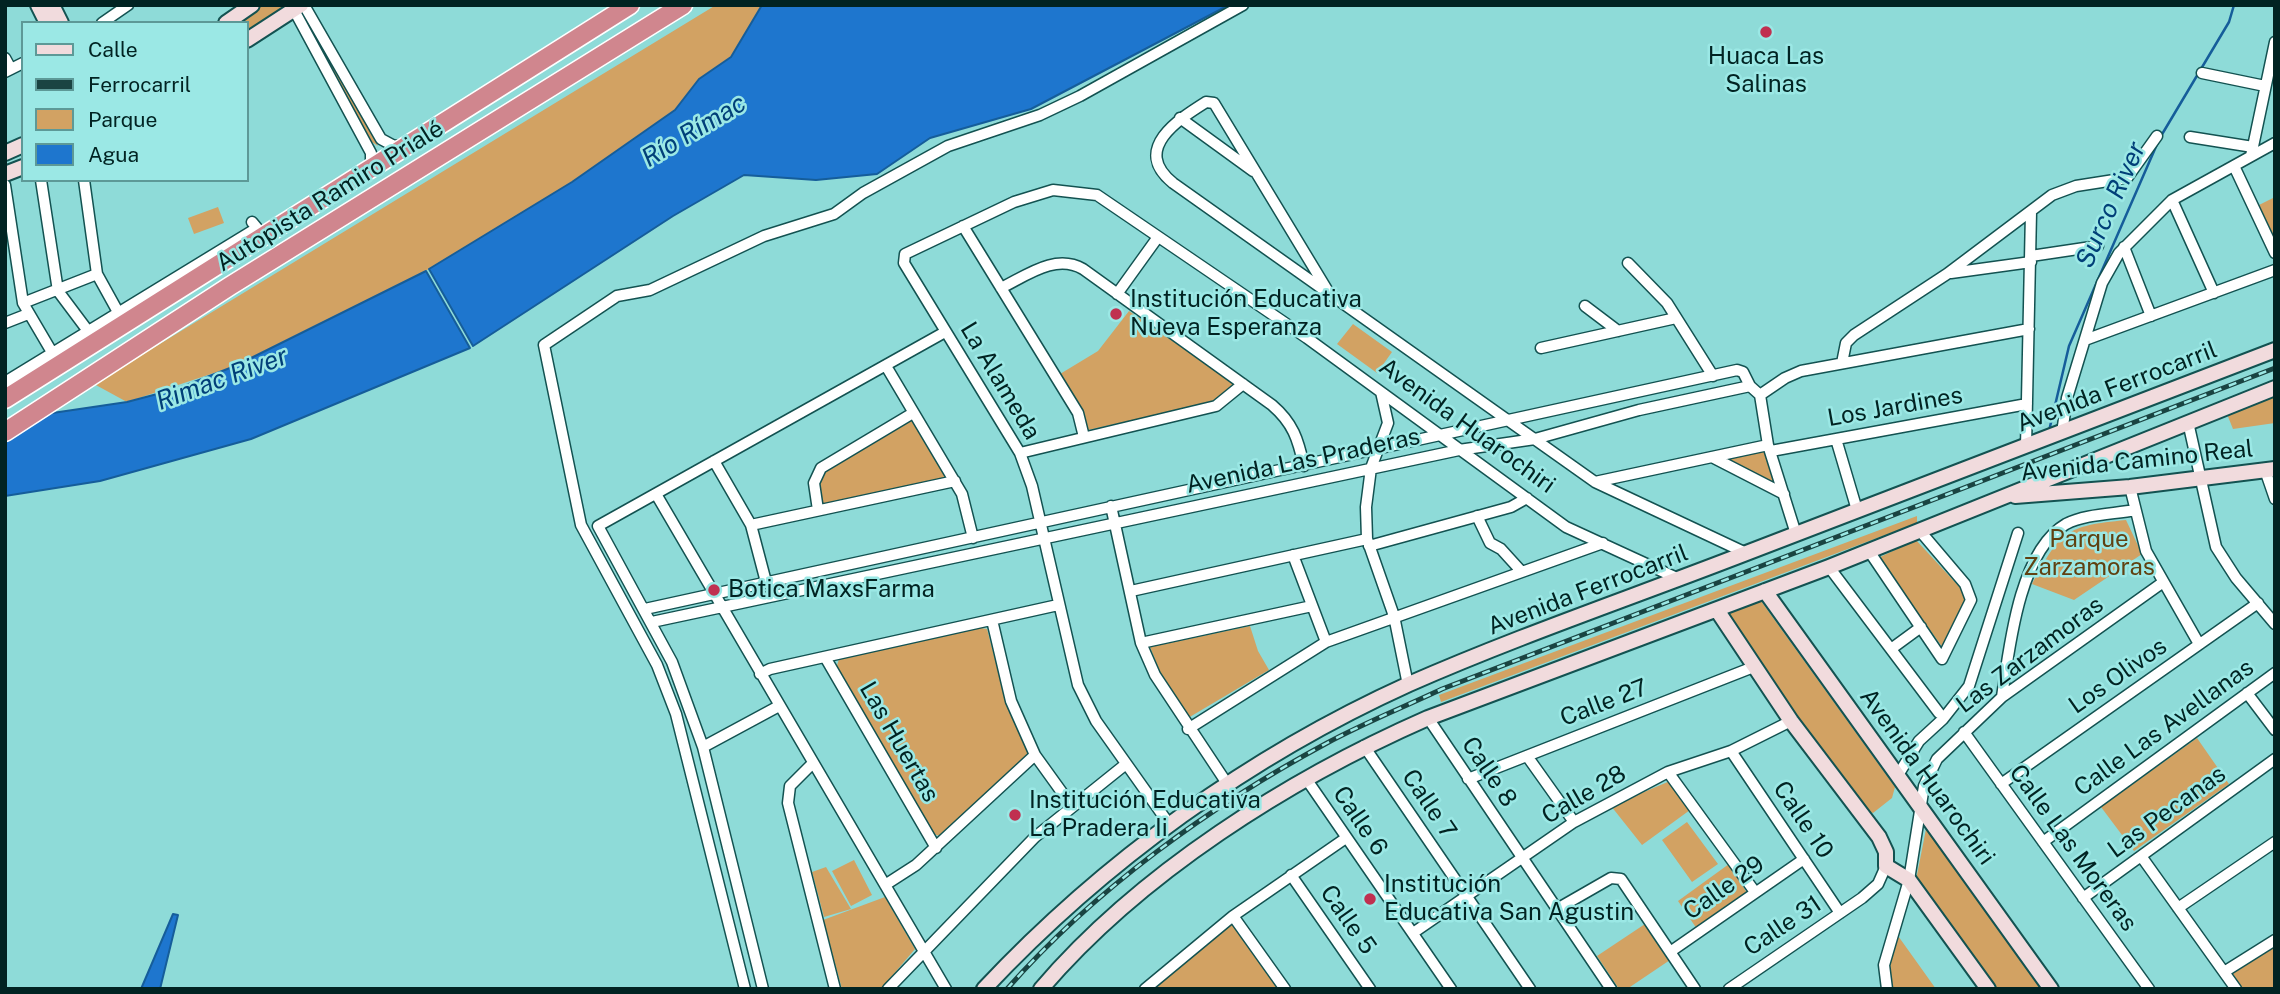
<!DOCTYPE html>
<html>
<head>
<meta charset="utf-8">
<style>
  body { margin:0 }
  #map { position:relative; width:2280px; height:994px; overflow:hidden; background:#8edbd8; font-family:"Public Sans",sans-serif }
  canvas { display:block }
  .frame { position:absolute; inset:0; border:7px solid #012322; pointer-events:none }
  .legend { position:absolute; left:21px; top:21px; width:228px; height:161px; box-sizing:border-box; background:#9be8e5; border:2px solid #5d9997; margin:0; padding:9px 12px; list-style:none; font-size:21px; color:#012322 }
  .legend li { display:flex; align-items:center; gap:14px; height:35px }
  .legend b { width:35px; border:2px solid #5d9997 }
</style>
</head>
<body>
<div id="map">
<canvas width="2280" height="994"></canvas>
<div class="frame"></div>
<ul class="legend">
<li><b style="height:9px;background:#f1dbdd"></b>Calle</li>
<li><b style="height:9px;background:#1a4442"></b>Ferrocarril</li>
<li><b style="height:19px;background:#d2a263"></b>Parque</li>
<li><b style="height:19px;background:#1e76ce"></b>Agua</li>
</ul>
</div>
<script>
const ctx = document.querySelector('canvas').getContext('2d');
ctx.lineJoin = 'round';
function fill(path, color) { ctx.fillStyle = color; ctx.fill(path, 'evenodd'); }
function strokePath(path, color, width, dash) { ctx.strokeStyle = color; ctx.lineWidth = width; ctx.lineCap = dash ? 'butt' : 'round'; ctx.setLineDash(dash || []); ctx.stroke(path); }
function drawText(font, color, halo, rows, align = 'center') {
  ctx.font = font + ' "Public Sans",sans-serif'; ctx.lineWidth = 5; ctx.setLineDash([]); ctx.textBaseline = 'middle'; ctx.strokeStyle = halo; ctx.fillStyle = color; for (const [text, x, y, turn = 0] of rows) {
    ctx.save(); ctx.translate(x, y); ctx.rotate((+turn || 0) * Math.PI / 180); ctx.textAlign = isNaN(turn) ? turn : align; if (halo) ctx.strokeText(text, 0, 0); ctx.fillText(text, 0, 0); ctx.restore();
  }
}
fill(new Path2D(`
  M260,5H288L247,33V23H234Z
  M716,5H762L731,57L699,79L675,110L573,182L429,269L235,366L127,402L94,384Z
  M303,17L307,19L378,146L372,142Z
  M2275,197V239L2259,205Z
  M218,207L224,223L194,234L188,218Z
  M1129,311L1235,384L1214,402L1088,430L1080,409L1060,374L1098,351Z
  M1353,324L1392,352L1377,373L1337,344Z
  M2275,394V423L2233,429L2227,414Z
  M911,420L946,475L943,478L822,505L819,483L822,474Z
  M1765,451L1777,489L1724,459Z
  M1917,516V523L1441,702L1439,695Z
  M2126,520L2142,554L2074,600L2032,584C2061,531 2065,526 2126,520Z
  M1916,540L1965,593V605L1943,648L1878,558Z
  M1761,601L1895,787L1892,798L1873,813L1868,811L1802,728L1727,614Z
  M1250,626L1258,651L1269,670L1188,718L1160,672L1150,647Z
  M981,628L987,629L1007,705L1029,753L1025,761L940,836L933,834L836,669L839,659Z
  M2197,738L2229,784L2134,851L2101,807Z
  M1670,781L1690,810L1642,845L1611,806Z
  M1687,822L1718,864L1692,882L1662,840Z
  M1926,829L2042,989H1995L1916,880Z
  M854,860L872,895L851,906L832,871Z
  M1729,864L1747,893L1697,929L1678,901Z
  M826,867L851,909L824,917L812,872Z
  M885,897L915,949L881,989H842L823,920Z
  M1232,923L1280,989H1150L1159,981Z
  M1645,924L1670,960L1627,989H1619L1597,956Z
  M1896,933L1936,989H1891L1889,964Z
  M2275,947V989H2243L2232,973Z`), '#d2a263');
const water = new Path2D(`
  M762,5H1229L1031,109L930,138L877,174L816,180L744,175L673,216L473,346L429,269L572,182L675,110L699,79L731,57Z
  M426,271L470,348L251,439L100,481L5,496V420L127,402L176,389L235,366Z
  M173,914L178,915L160,989H141Z`);
fill(water, '#1e76ce');
strokePath(water, '#155d9a', 2);
strokePath(new Path2D(`
  M2161,136L2229,22L2234,5
  M2049,431L2069,346L2158,142`), '#155d9a', 2.5);
const street = new Path2D(`
  M304,5L381,139L394,146L403,145
  M294,10L371,153V168
  M102,23L128,5
  M5,58L11,69
  M5,72L23,63
  M2202,73L2265,86
  M1180,118L1253,171
  M2190,137L2253,147
  M2251,156L2275,42
  M2234,166L2275,253
  M41,180L58,291L88,331
  M84,180L97,274L118,312
  M5,185L23,303L53,354
  M2172,200L2214,293
  M963,226L1078,413L1084,437
  M2124,247L2151,316
  M2031,256L2098,246
  M1628,263L1667,303L1713,376
  M1951,273L2031,262
  M1001,288C1026,276 1055,253 1083,269L1272,405C1293,423 1298,439 1304,466
  M1329,293L1214,103L1206,102C1179,119 1131,149 1173,183L1595,482L1746,553
  M1117,294L1158,237
  M23,303L97,274
  M1585,306L1618,331
  M5,323L28,314
  M2085,340L2275,270
  M1541,348L1676,318
  M1842,363L1846,343L1854,335L1947,274L2052,195L2076,186L2127,178L2157,136
  M886,366L962,494L973,538
  M5,382L257,228L252,222
  M1381,392L1388,423L1371,468L1366,507L1367,539L1394,616L1408,685
  M1760,395L1785,378L1801,371L2029,329
  M2188,422L2216,547L2236,578L2275,624
  M2062,433L2067,398L2102,283L2119,253L2172,200L2275,143
  M1836,439L1857,510
  M2026,447L2031,212
  M1771,451L2027,404
  M1020,453L1216,406L1243,384
  M1712,457L1784,494
  M714,461L751,525L766,582
  M2265,470L2275,499
  M1595,482L1768,445
  M2130,487L2146,551L2199,644
  M656,494L946,989
  M1111,506L1141,643L1155,675L1228,785
  M818,510L814,483L821,468L913,413
  M1477,516L1490,543L1501,549L1521,571
  M751,525L955,481
  M1369,546L1511,507L1527,498
  M1869,551L1942,659L1971,600L1965,584L1920,531
  M1293,555L1326,642
  M1829,567L1939,713
  M1131,591L1367,539
  M645,609L1737,370L1743,372L1750,386L1760,395L1768,445L1796,534
  M992,620L1011,701L1035,755L1071,805
  M652,622L1459,450L1535,439L1639,410L1750,386
  M1141,643L1312,606
  M1891,649L1921,627
  M825,657L936,848
  M760,674L770,669L1058,605
  M2247,693L2275,730
  M2002,697C2009,649 2019,551 2066,524C2085,514 2114,514 2135,510
  M1428,718L1611,989
  M1188,729L1326,642L1603,543
  M1964,732L2149,989
  M1364,746L1530,989
  M703,747L779,706
  M1731,751L1840,913
  M1527,756L1574,822
  M813,763L790,786L788,803L835,989
  M1668,772L1755,892
  M1898,775L1919,741L1943,719L1969,686L2018,533
  M1468,779L1756,666
  M1307,780L1451,989
  M2001,784L2258,603
  M1169,824L1096,721L1078,685L1032,486L1020,453L904,263L905,254L1014,202L1053,190L1097,195L1307,338L1566,527L1679,579
  M2043,842L2275,673
  M2141,856L2236,989
  M1291,875L1370,989
  M885,885L916,865L1035,755
  M2083,898L2275,759
  M2178,908L2275,842
  M1557,909L1611,878L1621,879L1695,989
  M1233,916L1285,989
  M1413,933L1574,822L1668,772L1731,751L1791,721
  M1670,952L1804,859
  M2224,972L2275,940
  M745,989L676,714L657,665L581,525L544,345L617,296L650,290L764,236L834,214L863,193L948,146L1040,115L1080,96L1243,5
  M763,989L703,747L672,662L598,526L945,332
  M888,989L1035,837L1126,764
  M1145,989L1233,916L1346,838
  M1729,989L1862,898L1878,884L1886,866
  M1887,989L1884,965L1909,880L1924,786L1937,759L2002,697L2162,583`);
const secondary = new Path2D(`
  M38,5L47,23
  M52,5L61,23
  M226,23L252,5
  M247,40L301,5
  M5,153L23,145
  M5,174L23,167
  M2015,496L2130,487L2275,469
  M1765,591L2051,989
  M1717,610L1791,721L1879,837L1886,852V866L1909,880L1988,989
  M984,989C1104,861 1250,756 1409,684C1516,637 1627,599 1736,557C1916,488 2096,420 2275,350
  M1041,989C1140,873 1289,779 1428,718L1829,567L2275,388`);
const highway = new Path2D(`
  M5,399L630,5
  M5,432L230,286L683,5`);
strokePath(street, '#135251', 13);
strokePath(secondary, '#135251', 18);
strokePath(highway, '#fff', 21);
strokePath(street, '#fff', 10);
strokePath(secondary, '#f1dbdd', 14);
strokePath(highway, '#d0868e', 18);
const rail = new Path2D(`
  M1007,989C1095,889 1210,806 1327,743C1364,723 1404,707 1442,689L2275,368`);
strokePath(rail, '#1a4442', 5);
strokePath(rail, '#9be8e5', 2.5, [8]);
for (const [x, y, r, color] of [
  [1766,32,7,"#c03050"],
  [1116,314,7,"#c03050"],
  [714,590,7,"#c03050"],
  [1015,815,7,"#c03050"],
  [1370,899,7,"#c03050"]
]) { const dot = new Path2D(); dot.arc(x, y, r, 0, 2 * Math.PI); ctx.fillStyle = color; ctx.fill(dot); strokePath(dot, '#9be8e5', 2.5); }
drawText('24px', '#012322', '#9be8e5', [
  ["Huaca Las",1766,57,"center"],
  ["Salinas",1766,85,"center"],
  ["Institución Educativa",1130,300],
  ["Nueva Esperanza",1130,328],
  ["Botica MaxsFarma",728,590],
  ["Institución Educativa",1029,801],
  ["La Pradera Ii",1029,829],
  ["Institución",1384,885],
  ["Educativa San Agustin",1384,913]
], 'left');
drawText('24px', '#012322', '#9be8e5', [
  ["Autopista Ramiro Prialé",330,196,-32],
  ["La Alameda",1000,381,59],
  ["Avenida Ferrocarril",2117,387,-21],
  ["Los Jardines",1895,407,-10],
  ["Avenida Huarochiri",1467,426,36],
  ["Avenida Las Praderas",1303,461,-12],
  ["Avenida Camino Real",2137,461,-6],
  ["Avenida Ferrocarril",1588,590,-21],
  ["Las Zarzamoras",2030,655,-37],
  ["Los Olivos",2118,676,-35],
  ["Calle 27",1604,703,-21],
  ["Calle Las Avellanas",2164,728,-36],
  ["Las Huertas",899,742,60],
  ["Calle 8",1489,772,56],
  ["Avenida Huarochiri",1927,777,54],
  ["Calle 28",1584,795,-30],
  ["Calle 7",1429,804,56],
  ["Las Pecanas",2167,812,-36],
  ["Calle 10",1803,820,56],
  ["Calle 6",1360,821,56],
  ["Calle Las Moreras",2073,848,54],
  ["Calle 29",1724,888,-35],
  ["Calle 5",1348,920,55],
  ["Calle 31",1783,926,-34]
]);
drawText('24px', '#604111', '#9be8e5', [
  ["Parque",2089,540],
  ["Zarzamoras",2089,568]
]);
drawText('italic 26px', '#013f78', '#9be8e5', [
  ["Río Rímac",694,131,-31],
  ["Surco River",2111,205,-66],
  ["Rimac River",222,379,-20]
]);
</script>
</body>
</html>
